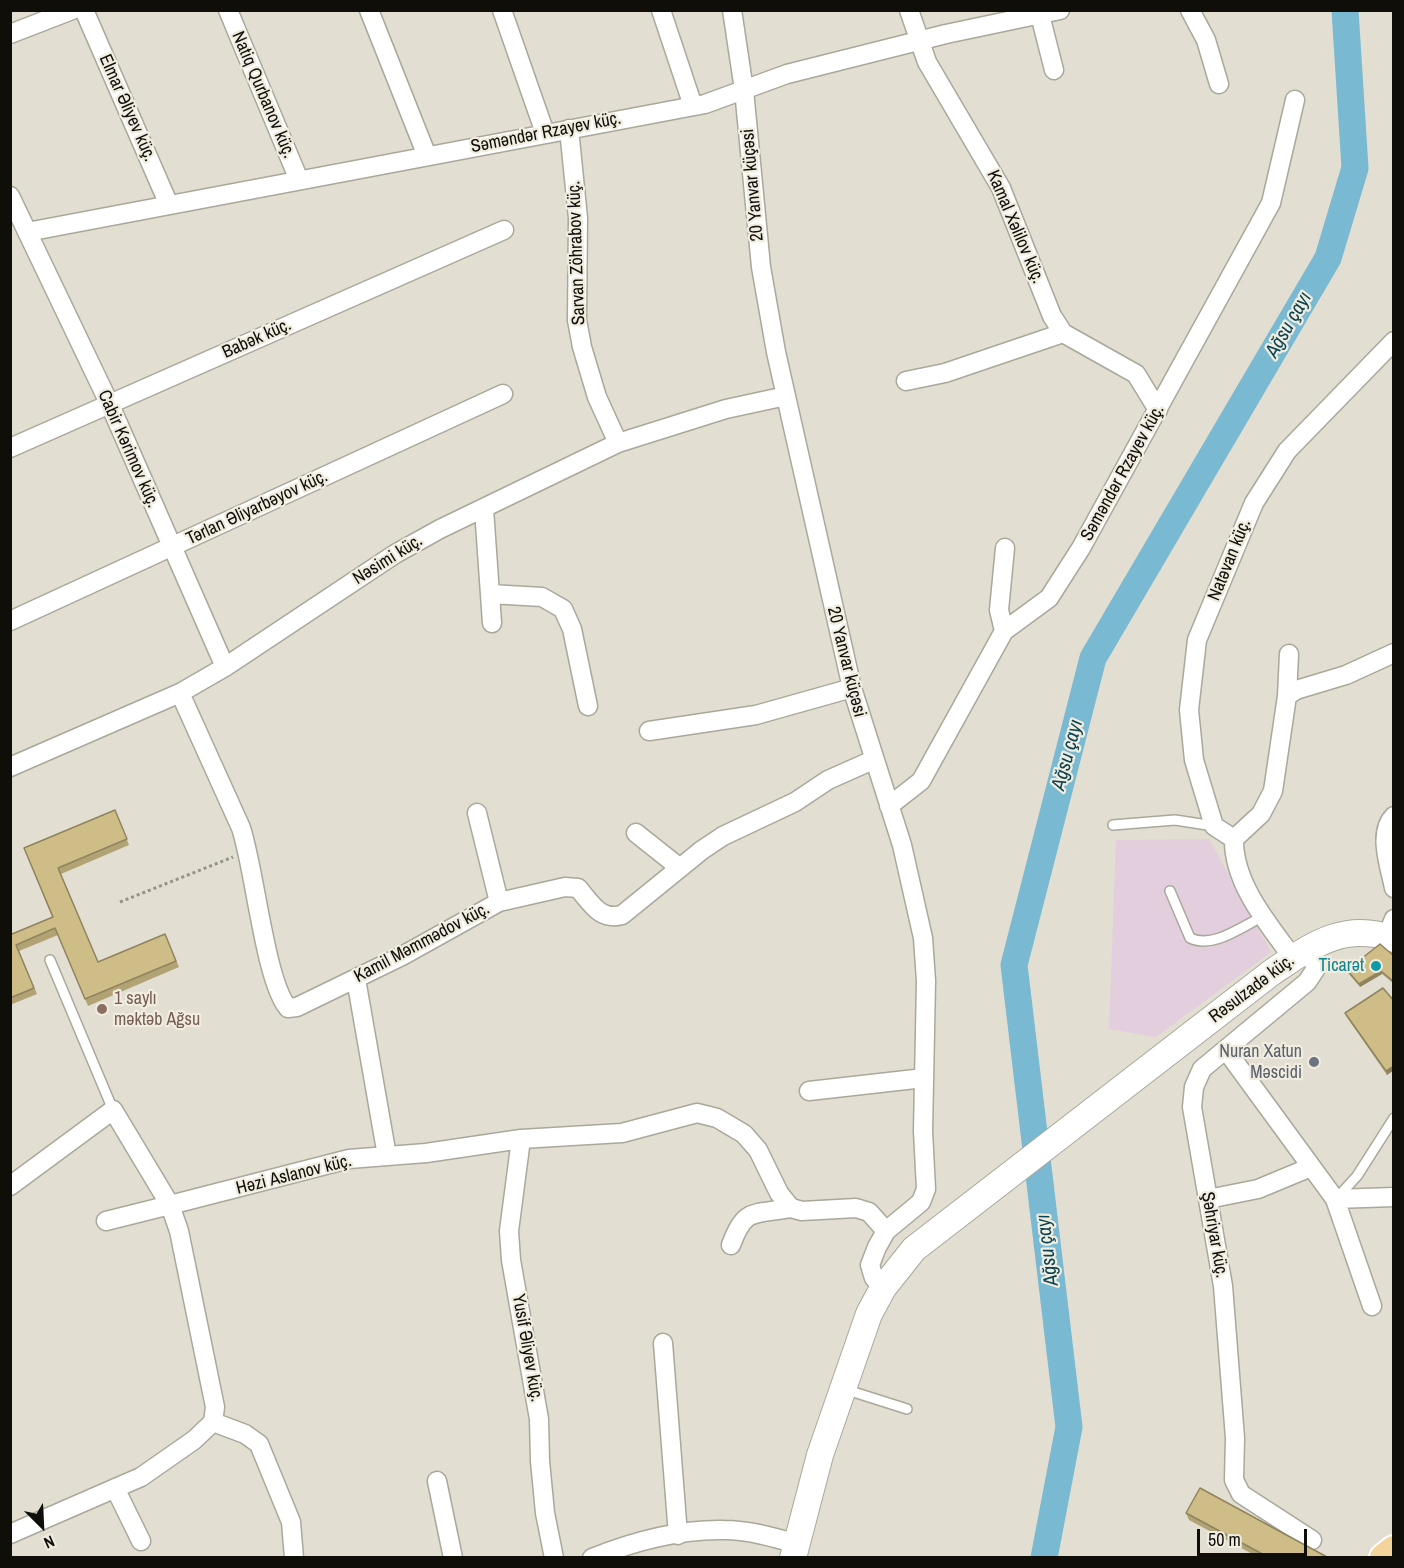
<!DOCTYPE html>
<html>
<head>
<meta charset="utf-8">
<style>
  body { margin:0 }
  #map { position:relative; width:1404px; height:1568px; overflow:hidden; background:#e2ded2; font-family:"Archivo Narrow",sans-serif }
  canvas { display:block }
  .frame { position:absolute; inset:0; border:12px solid #0f0e09; pointer-events:none }
  .north { position:absolute; left:12px; top:1496px; width:60px; height:60px; -webkit-text-stroke:4px #f0ecdf; paint-order:stroke; rotate:156deg; font-size:16px; font-weight:700; line-height:24px; text-align:center; color:#0f0e09 }
  .north::after { content:''; display:block; margin:auto; width:21px; height:27px; background:#0f0e09; clip-path:polygon(50% 0,100% 100%,50% 72%,0 100%) }
  .scale { position:absolute; left:1197px; top:1529px; width:110px; height:27px; box-sizing:border-box; border:3px solid #0f0e09; border-top:0; padding-left:8px; font-size:18px; line-height:21px; white-space:nowrap; color:#0f0e09; -webkit-text-stroke:4px #f0ecdf; paint-order:stroke }
</style>
</head>
<body>
<div id="map">
<canvas width="1404" height="1568"></canvas>
<div class="frame"></div>
<div class="north">N</div>
<div class="scale">50 m</div>
</div>
<script>
const ctx = document.querySelector('canvas').getContext('2d');
ctx.lineJoin = 'round';
function fill(path, color) { ctx.fillStyle = color; ctx.fill(path, 'evenodd'); }
function strokePath(path, color, width, dash) { ctx.strokeStyle = color; ctx.lineWidth = width; ctx.lineCap = dash ? 'butt' : 'round'; ctx.setLineDash(dash || []); ctx.stroke(path); }
function drawText(font, color, halo, rows, align = 'center') {
  ctx.font = font + ' "Archivo Narrow",sans-serif'; ctx.lineWidth = 4.5; ctx.setLineDash([]); ctx.textBaseline = 'middle'; ctx.strokeStyle = halo; ctx.fillStyle = color; for (const [text, x, y, turn = 0] of rows) {
    ctx.save(); ctx.translate(x, y); ctx.rotate((+turn || 0) * Math.PI / 180); ctx.textAlign = isNaN(turn) ? turn : align; if (halo) ctx.strokeText(text, 0, 0); ctx.fillText(text, 0, 0); ctx.restore();
  }
}
fill(new Path2D(`
  M1209,839L1271,952L1156,1037L1109,1029L1116,840Z`), '#e2cedd');
strokePath(new Path2D(`
  M1044,1558L1069,1427L1014,965L1093,658L1328,258L1355,168L1345,10`), '#79b9d1', 27);
const service = new Path2D(`
  M1113,825L1175,820L1214,826
  M1170,891L1190,938C1213,949 1241,927 1262,917
  M50,960L113,1110
  M1336,1199L1357,1176L1394,1118
  M844,1389L907,1409`);
const minor = new Path2D(`
  M84,10L169,205
  M228,10L299,180
  M369,10L427,156
  M502,10L545,133
  M661,10L693,106
  M732,10L744,90L761,267L776,352L852,688L902,845L923,938L926,981L923,1131L926,1189L921,1202L886,1231L877,1247L870,1265L874,1278L883,1288
  M909,10L927,62L1001,188L1052,316L1063,333L1136,374L1158,410
  M1190,10L1206,40L1219,84
  M1040,15L1054,70
  M10,34L72,10
  M569,129L578,218L577,320L582,347L597,397L618,443
  M10,196L110,405L225,667
  M27,232L705,104L787,74L946,34L1060,10
  M906,381L945,373L1063,333
  M10,448L504,230
  M484,509L492,623
  M490,594L542,597L563,609L572,629L588,706
  M10,621L503,394
  M1004,631L999,610L1005,548
  M180,693L241,828C255,870 265,981 288,1008L297,1007L402,956L499,902L565,887L578,888C591,903 600,921 622,915L702,850L723,836L795,802L828,780L873,760
  M1287,696L1289,654
  M649,731L756,715L852,688
  M10,767L180,693L225,667L395,554L440,529L618,443L726,409L786,396
  M889,806L921,781L1004,631L1049,598L1081,548L1271,203L1295,100
  M477,813L499,902
  M1394,816C1377,833 1390,867 1394,888
  M636,833L680,868
  M1234,839L1214,826L1194,760L1189,710L1197,640L1254,503L1287,451L1394,341
  M1387,936L1394,919
  M1293,958C1268,924 1233,883 1234,839L1261,814L1273,791L1287,696L1296,690L1346,675L1394,653
  M356,979L387,1156
  M1226,1050L1335,1199L1372,1306
  M809,1091L924,1078
  M521,1139L509,1231L511,1260L539,1419L540,1461L545,1513L554,1558
  M10,1186L113,1110L170,1205L106,1221
  M1208,1199L1258,1189L1311,1167
  M1335,1199L1394,1197
  M731,1245C745,1207 753,1215 791,1208
  M663,1343L678,1535
  M213,1422L245,1434L259,1444L291,1522L294,1558
  M437,1481L453,1558
  M115,1488L141,1541
  M10,1534L141,1477L194,1440L213,1422L215,1407L179,1231L170,1205L349,1159L426,1153L521,1139L622,1133L697,1113L717,1118L744,1134L758,1150L779,1193L791,1208L802,1211L856,1208L869,1212L886,1231
  M1312,1540L1241,1494L1234,1480L1235,1438L1223,1286L1192,1107L1194,1087L1202,1069L1307,982L1315,970L1312,945
  M592,1558C632,1542 680,1529 724,1530C748,1530 773,1537 797,1544`);
const secondary = new Path2D(`
  M793,1558L820,1455L869,1314L883,1288L914,1249L1271,973C1311,946 1343,921 1394,939`);
const primary = new Path2D(`
  M1384,1558L1394,1550`);
strokePath(service, '#aaa79b', 12);
strokePath(minor, '#aaa79b', 21);
strokePath(secondary, '#aaa79b', 28);
strokePath(primary, '#fff', 32);
strokePath(new Path2D(`
  M120,902L233,857`), '#959389', 3, [3, 3]);
strokePath(service, '#fff', 9);
strokePath(minor, '#fff', 18);
strokePath(secondary, '#fff', 26);
strokePath(primary, '#f3d49b', 28);
fill(new Path2D(`
  M115,810L129,845L61,874L98,962L165,934L179,967L88,1006L58,935L19,951L37,994L10,1005V931L12,934L52,917L24,848Z
  M1394,956V984L1382,974L1360,987L1348,973L1347,970Z
  M1394,1001V1070L1387,1075L1346,1016L1345,1013Z
  M1186,1513L1327,1557H1258L1189,1520Z`), '#b1a374');
fill(new Path2D(`
  M1381,971L1382,974L1360,987L1359,984Z
  M1394,1066V1070L1387,1075L1386,1071Z`), '#90845e');
const building = new Path2D(`
  M115,810L127,839L58,868L98,962L165,934L176,961L85,999L55,928L16,945L34,988L10,998V931L12,934L53,917L24,848Z
  M1380,944L1394,956V982L1381,971L1359,984L1347,970Z
  M1383,988L1394,1001V1066L1386,1071L1345,1013Z
  M1200,1488L1327,1557H1268L1186,1513Z`);
fill(building, '#cebd87');
strokePath(building, '#90845e', 1.5);
for (const [x, y, r, color] of [
  [1376,966,6,"#0f9aa8"],
  [102,1009,6,"#8d6e63"],
  [1314,1062,6,"#6b7280"]
]) { const dot = new Path2D(); dot.arc(x, y, r, 0, 2 * Math.PI); ctx.fillStyle = color; ctx.fill(dot); strokePath(dot, '#f0ecdf', 2); }
drawText('18px', '#0f0e09', '#f0ecdf', [
  ["Natiq Qurbanov küç.",263,95,67],
  ["Elmar Əliyev küç.",127,108,66],
  ["Səməndər Rzayev küç.",546,133,-11],
  ["20 Yanvar küçəsi",753,185,-95],
  ["Kamal Xəlilov küç.",1015,227,67],
  ["Sarvan Zöhrabov küç.",577,253,-92],
  ["Babək küç.",257,339,-24],
  ["Cabir Kərimov küç.",128,449,66],
  ["Səməndər Rzayev küç.",1123,473,-61],
  ["Tərlan Əliyarbəyov küç.",257,508,-25],
  ["Nəsimi küç.",388,560,-32],
  ["Natəvan küç.",1230,560,-68],
  ["20 Yanvar küçəsi",846,662,76],
  ["Kamil Məmmədov küç.",422,943,-28],
  ["Rəsulzadə küç.",1252,989,-37],
  ["Həzi Aslanov küç.",294,1175,-14],
  ["Şəhriyar küç.",1214,1235,80],
  ["Yusif Əliyev küç.",527,1348,80]
]);
drawText('18px', '#0d838f', '#f0ecdf', [
  ["Ticarət",1364,966]
], 'right');
drawText('18px', '#785e54', '#f0ecdf', [
  ["1 saylı",114,999],
  ["məktəb Ağsu",114,1020]
], 'left');
drawText('18px', '#5b616d', '#f0ecdf', [
  ["Nuran Xatun",1302,1052],
  ["Məscidi",1302,1073]
], 'right');
drawText('italic 20px', '#084253', '#f0ecdf', [
  ["Ağsu çayı",1289,325,-60],
  ["Ağsu çayı",1068,755,-75],
  ["Ağsu çayı",1048,1250,-97]
]);
</script>
</body>
</html>
